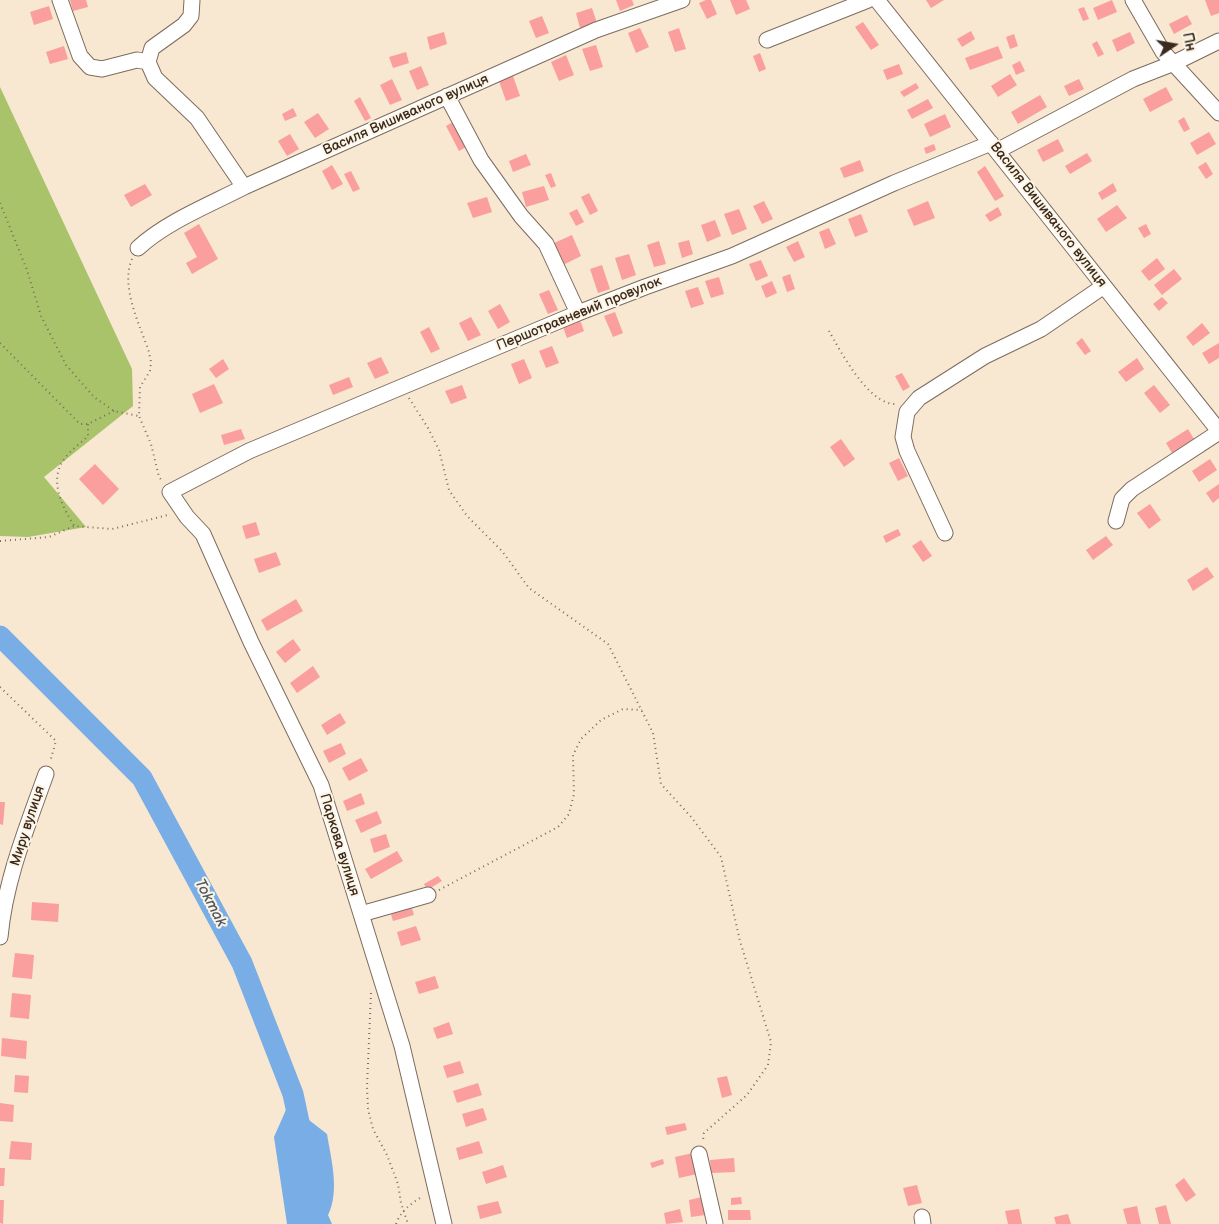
<!DOCTYPE html>
<html>
<head>
<meta charset="utf-8">
<style>
  body { margin:0 }
  #map { position:relative; width:1219px; height:1224px; overflow:hidden; background:#f8e7d1; font-family:"Balsamiq Sans",sans-serif }
  canvas { display:block }
  .north { position:absolute; left:1149px; top:20px; width:50px; height:50px; -webkit-text-stroke:4px #fcf5e5; paint-order:stroke; rotate:78deg; font-size:14px; font-weight:700; line-height:20px; text-align:center; color:#3b2a1e }
  .north::after { content:''; display:block; margin:auto; width:18px; height:22px; background:#3b2a1e; clip-path:polygon(50% 0,100% 100%,50% 72%,0 100%) }
</style>
</head>
<body>
<div id="map">
<canvas width="1219" height="1224"></canvas>
<div class="north">Пн</div>
</div>
<script>
const ctx = document.querySelector('canvas').getContext('2d');
ctx.lineJoin = 'round';
function fill(path, color) { ctx.fillStyle = color; ctx.fill(path, 'evenodd'); }
function strokePath(path, color, width, dash) { ctx.strokeStyle = color; ctx.lineWidth = width; ctx.lineCap = dash ? 'butt' : 'round'; ctx.setLineDash(dash || []); ctx.stroke(path); }
function drawText(font, color, halo, rows, align = 'center') {
  ctx.font = font + ' "Balsamiq Sans",sans-serif'; ctx.lineWidth = 4; ctx.setLineDash([]); ctx.textBaseline = 'middle'; ctx.strokeStyle = halo; ctx.fillStyle = color; for (const [text, x, y, turn = 0] of rows) {
    ctx.save(); ctx.translate(x, y); ctx.rotate((+turn || 0) * Math.PI / 180); ctx.textAlign = isNaN(turn) ? turn : align; if (halo) ctx.strokeText(text, 0, 0); ctx.fillText(text, 0, 0); ctx.restore();
  }
}
fill(new Path2D(`
  M0,87L132,369L133,406L44,477L86,527L28,537L0,536Z`), '#a8c369');
fill(new Path2D(`
  M293,1094L300,1113L327,1134C331,1159 340,1191 328,1215L332,1224H287L274,1137Z`), '#78ade6');
strokePath(new Path2D(`
  M0,636L142,778L242,963L293,1094L299,1122`), '#78ade6', 21);
fill(new Path2D(`
  M70,0H86L88,7L73,11Z
  M616,0H632L634,5L620,11Z
  M706,0H711L717,14L707,19L699,3Z
  M730,0H746L750,9L736,15Z
  M926,0H944L931,8Z
  M1112,0L1117,12L1098,20L1093,8Z
  M1205,0H1219V13L1211,16Z
  M49,6L53,19L34,25L30,12Z
  M1084,7L1089,19L1083,21L1078,9Z
  M592,8L597,23L580,28L576,13Z
  M1187,15L1192,24L1174,34L1169,24Z
  M542,16L549,33L536,38L529,21Z
  M863,22L879,45L871,50L855,27Z
  M640,28L649,47L636,53L628,33Z
  M679,28L686,49L675,52L668,32Z
  M971,31L975,39L962,47L957,39Z
  M444,32L447,44L430,50L427,37Z
  M1130,32L1135,43L1117,52L1112,40Z
  M1014,34L1018,46L1010,49L1006,37Z
  M1097,41L1104,54L1098,57L1092,44Z
  M596,45L603,67L590,71L582,49Z
  M64,46L68,59L50,64L46,52Z
  M998,46L1003,58L970,70L965,58Z
  M406,52L409,63L393,68L389,57Z
  M760,53L766,69L759,72L753,56Z
  M566,55L574,75L559,81L551,62Z
  M1020,61L1025,71L1016,75L1012,65Z
  M899,64L903,74L887,80L883,70Z
  M421,66L429,85L417,90L409,71Z
  M1010,74L1017,85L998,97L991,86Z
  M513,76L520,96L506,101L499,81Z
  M392,79L402,100L390,105L380,85Z
  M1079,79L1084,89L1069,96L1064,86Z
  M916,83L919,88L904,97L900,92Z
  M1166,87L1173,100L1150,112L1143,99Z
  M1040,95L1047,107L1018,124L1011,112Z
  M360,97L371,118L365,121L354,101Z
  M928,99L933,108L912,119L907,110Z
  M293,108L297,116L285,121L282,114Z
  M318,113L329,129L315,138L304,122Z
  M945,114L951,127L930,137L924,124Z
  M1184,117L1190,129L1184,132L1178,121Z
  M453,122L466,147L459,151L446,126Z
  M1209,132L1216,144L1197,155L1190,143Z
  M290,134L299,149L287,156L278,141Z
  M1058,139L1064,151L1043,162L1037,150Z
  M934,144L936,150L926,154L924,148Z
  M1087,153L1092,161L1070,174L1065,166Z
  M526,154L531,165L513,172L509,161Z
  M860,160L864,171L844,178L840,168Z
  M1206,162L1213,174L1206,179L1198,167Z
  M332,165L343,184L332,190L322,171Z
  M985,166L1004,196L995,201L977,172Z
  M351,171L360,189L353,192L344,174Z
  M551,173L556,186L551,188L545,175Z
  M1113,183L1117,191L1102,200L1098,193Z
  M145,184L152,195L131,207L124,195Z
  M544,186L549,200L526,207L522,192Z
  M589,193L598,211L590,215L581,197Z
  M487,197L492,212L473,218L467,203Z
  M764,201L773,219L762,224L753,206Z
  M928,201L935,218L914,226L907,210Z
  M1117,205L1127,218L1106,232L1097,219Z
  M998,207L1002,215L990,222L985,215Z
  M577,209L584,222L576,226L569,213Z
  M739,209L747,229L732,235L724,214Z
  M861,214L868,232L855,237L848,219Z
  M715,220L721,236L707,242L701,225Z
  M199,224L218,259L192,274L186,263L197,257L184,233Z
  M1146,224L1151,234L1144,238L1138,228Z
  M829,228L836,244L825,249L819,232Z
  M572,235L581,256L561,266L552,244Z
  M689,240L693,254L682,258L678,243Z
  M659,241L666,264L654,267L647,245Z
  M798,241L805,257L794,262L786,247Z
  M629,254L636,275L622,280L615,258Z
  M1157,258L1165,269L1149,281L1141,271Z
  M761,260L768,276L756,281L749,264Z
  M602,265L610,289L598,293L590,269Z
  M1174,269L1182,279L1162,295L1154,285Z
  M790,274L795,289L787,292L782,277Z
  M719,277L724,294L711,298L705,281Z
  M772,281L777,293L766,298L761,286Z
  M698,287L704,304L691,308L685,291Z
  M549,290L558,310L548,314L539,294Z
  M1162,297L1168,303L1159,311L1153,304Z
  M500,304L510,322L498,329L488,311Z
  M615,312L623,333L613,337L604,316Z
  M471,317L481,335L468,341L459,323Z
  M580,320L584,331L567,338L563,327Z
  M1202,323L1210,333L1193,346L1186,337Z
  M429,327L440,349L431,353L420,332Z
  M1082,338L1091,351L1085,355L1076,343Z
  M1219,343V358L1209,364L1202,353Z
  M552,346L559,363L546,368L539,351Z
  M381,357L389,373L375,379L367,363Z
  M1137,358L1144,369L1126,382L1118,372Z
  M223,359L229,369L216,378L209,369Z
  M524,359L532,378L519,384L511,364Z
  M902,373L910,387L903,391L895,376Z
  M349,377L353,387L333,395L329,385Z
  M214,384L223,403L200,413L192,394Z
  M462,385L467,398L451,404L445,391Z
  M1154,385L1170,405L1160,413L1144,393Z
  M241,429L245,439L224,445L221,435Z
  M1188,429L1194,439L1172,453L1166,443Z
  M841,439L855,459L844,467L830,447Z
  M899,458L908,476L898,481L889,463Z
  M1210,459L1217,470L1199,482L1192,471Z
  M95,464L119,489L103,505L79,479Z
  M1219,484V498L1213,503L1206,493Z
  M1150,504L1161,520L1149,529L1137,513Z
  M256,522L260,535L246,539L242,526Z
  M898,529L901,535L886,543L883,536Z
  M1106,536L1113,545L1093,560L1086,550Z
  M921,540L932,556L923,562L912,546Z
  M276,552L281,565L259,573L254,559Z
  M1207,567L1214,577L1193,591L1187,580Z
  M296,599L303,611L267,631L261,620Z
  M293,639L301,650L285,663L276,652Z
  M313,666L320,677L297,693L290,683Z
  M340,713L346,723L327,735L321,725Z
  M341,743L346,754L329,763L323,751Z
  M361,758L368,771L349,781L342,768Z
  M361,793L365,804L347,811L343,801Z
  M0,802H5L3,825L0,824Z
  M377,811L382,823L361,833L355,820Z
  M386,834L390,847L374,853L370,839Z
  M397,851L403,861L371,879L365,869Z
  M438,876L442,881L427,890L424,884Z
  M32,902L59,904L58,922L31,920Z
  M411,905L414,915L393,921L390,911Z
  M416,926L421,940L401,946L397,932Z
  M15,953L34,955L32,979L12,977Z
  M435,976L439,988L419,994L415,982Z
  M12,993L31,995L29,1019L10,1017Z
  M449,1022L453,1034L437,1039L433,1028Z
  M2,1038L27,1041L26,1059L1,1056Z
  M460,1061L464,1073L447,1078L443,1066Z
  M15,1075L29,1076L28,1093L14,1092Z
  M727,1076L732,1095L722,1098L717,1078Z
  M478,1083L482,1095L457,1103L453,1091Z
  M0,1103L14,1105L13,1122L0,1121Z
  M483,1108L487,1120L466,1127L462,1114Z
  M685,1123L687,1130L667,1135L665,1127Z
  M11,1141L32,1143L31,1160L9,1159Z
  M479,1141L483,1153L459,1160L456,1148Z
  M693,1153L697,1174L679,1178L675,1157Z
  M734,1158L735,1172L711,1173L710,1160Z
  M663,1159L664,1164L652,1168L650,1163Z
  M503,1165L507,1177L486,1184L482,1172Z
  M0,1168H5L4,1186H0Z
  M1184,1178L1196,1195L1186,1202L1175,1185Z
  M917,1185L922,1203L908,1206L903,1188Z
  M702,1197L705,1215L691,1217L689,1200Z
  M741,1197L742,1204L731,1205V1198Z
  M0,1200H4L3,1224L0,1223Z
  M498,1201L502,1213L480,1219L477,1206Z
  M1166,1205L1171,1224H1159L1155,1208Z
  M1137,1206L1141,1224H1127L1123,1209Z
  M680,1209L683,1222L666,1224L664,1213Z
  M1019,1209L1022,1224H1008L1005,1211Z
  M728,1210H750L751,1220H728Z
  M1068,1214L1071,1224H1056L1054,1217Z`), '#fa9f9d');
const minor = new Path2D(`
  M60,0L80,56L90,67L102,69L137,60L148,62
  M192,0L191,16L184,25L152,48L148,62L155,78L197,118L244,187
  M877,0L1219,431
  M1133,0L1163,52L1219,113
  M767,40L868,0
  M447,96L481,160L521,216L546,244L578,313
  M997,151L1133,79L1174,63L1219,41
  M138,248C166,222 209,205 244,187L596,30L682,0
  M1116,521L1122,499L1132,489L1219,432
  M945,533L907,451L903,437L907,412L919,398L985,356L1041,329L1104,286
  M361,914L428,895
  M0,937C5,881 27,827 46,774
  M699,1154L715,1224
  M922,1217L923,1224
  M444,1224L402,1046L321,785L251,642L203,534L187,517L170,492L249,451L578,313L645,287L732,256L894,183L991,143`);
strokePath(minor, '#7d6c5d', 17);
strokePath(new Path2D(`
  M0,203L27,270L41,316L66,365L94,397L114,411L139,416
  M132,259C120,287 140,325 149,352L151,362L150,371L140,387L139,416L151,444L159,477L163,482
  M829,331C841,352 868,404 895,404
  M0,343L80,424H88L114,411
  M409,398L428,428L439,450L449,490L467,516L502,551L529,588L608,644L653,733L661,784L692,818L721,857L740,941L771,1042L768,1065L747,1095L704,1133L703,1140
  M74,525C62,507 48,479 65,458C71,450 81,443 88,436V424
  M0,541L49,537L74,526L112,529L168,515
  M0,687L56,741L50,762
  M439,890L558,827L569,814L574,794L573,755L581,739L601,720L623,709L642,710
  M371,993L367,1087L368,1109L373,1129L387,1155L398,1184L401,1203L408,1224
  M396,1224C401,1210 411,1204 423,1196`), '#7d6c5d', 2, [1, 4]);
strokePath(minor, '#fff', 15);
drawText('14px', '#3b2a1e', '#fcf5e5', [
  ["Василя Вишиваного вулиця",406,115,-24],
  ["Василя Вишиваного вулиця",1048,215,52],
  ["Першотравневий провулок",579,314,-22],
  ["Миру вулиця",28,826,-72],
  ["Паркова вулиця",339,845,73]
]);
drawText('italic 15px', '#505864', '#fcf5e5', [
  ["Tokmak",210,903,62]
]);
</script>
</body>
</html>
